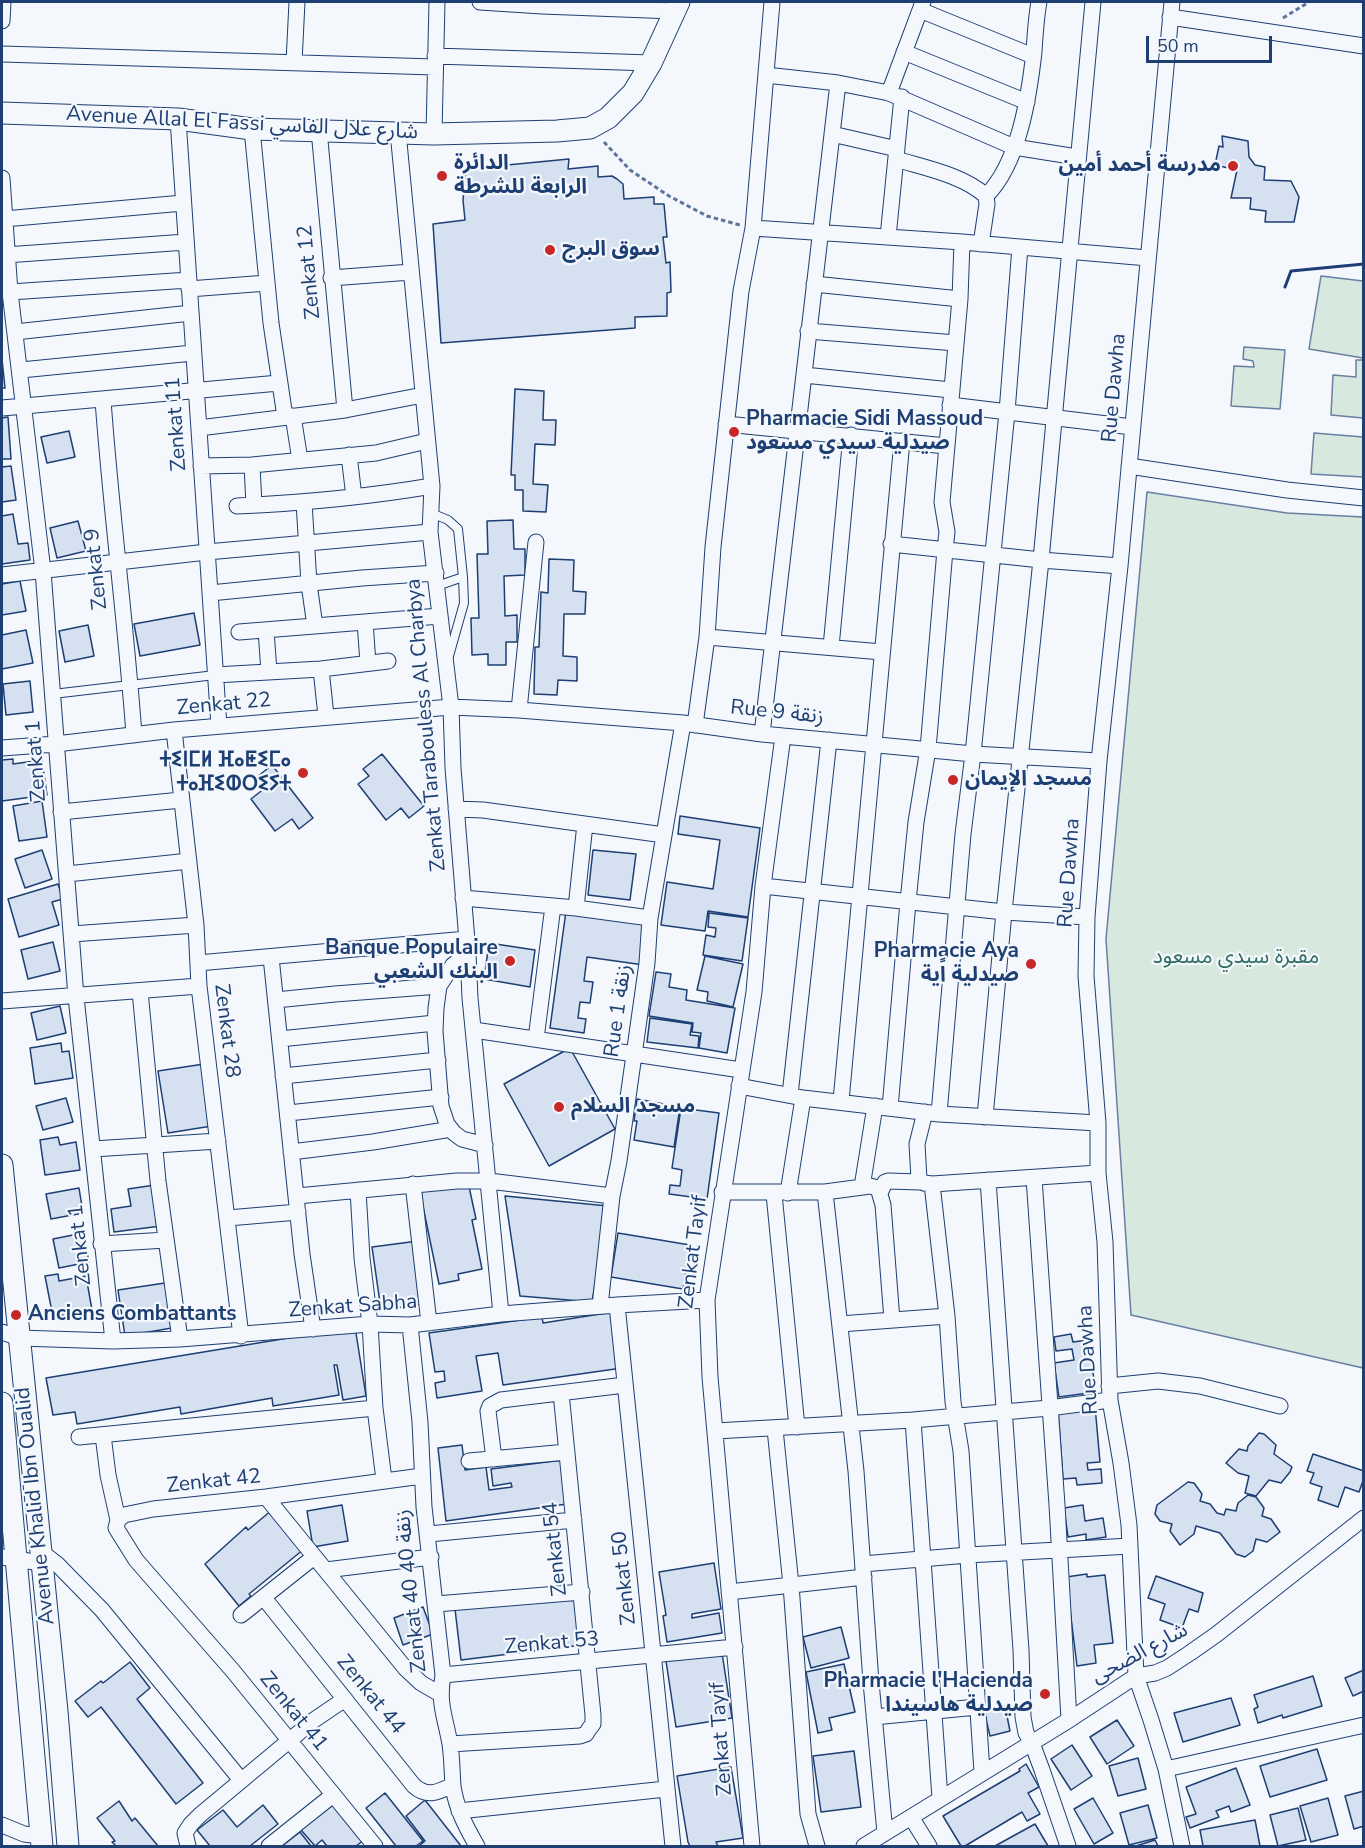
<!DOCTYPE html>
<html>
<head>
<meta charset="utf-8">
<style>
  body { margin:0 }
  #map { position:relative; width:1365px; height:1848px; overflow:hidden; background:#f4f7fb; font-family:"Nunito Sans",sans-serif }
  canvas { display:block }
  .frame { position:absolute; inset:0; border:3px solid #1d3f73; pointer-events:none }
  .scale { position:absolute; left:1146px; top:36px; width:126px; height:27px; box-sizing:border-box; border:3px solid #1d3f73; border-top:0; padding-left:8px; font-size:18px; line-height:21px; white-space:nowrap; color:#1d3f73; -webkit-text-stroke:4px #f4f7fb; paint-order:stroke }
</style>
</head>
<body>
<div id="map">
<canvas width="1365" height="1848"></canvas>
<div class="frame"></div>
<div class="scale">50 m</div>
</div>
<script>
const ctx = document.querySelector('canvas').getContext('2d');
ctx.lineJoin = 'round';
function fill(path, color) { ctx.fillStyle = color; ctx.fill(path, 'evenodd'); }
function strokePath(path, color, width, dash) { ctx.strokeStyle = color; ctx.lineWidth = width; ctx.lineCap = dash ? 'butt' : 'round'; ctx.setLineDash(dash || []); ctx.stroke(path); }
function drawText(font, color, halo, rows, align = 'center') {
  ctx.font = font + ' "Nunito Sans","Noto Sans Arabic","Noto Sans Tifinagh",sans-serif'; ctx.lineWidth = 4.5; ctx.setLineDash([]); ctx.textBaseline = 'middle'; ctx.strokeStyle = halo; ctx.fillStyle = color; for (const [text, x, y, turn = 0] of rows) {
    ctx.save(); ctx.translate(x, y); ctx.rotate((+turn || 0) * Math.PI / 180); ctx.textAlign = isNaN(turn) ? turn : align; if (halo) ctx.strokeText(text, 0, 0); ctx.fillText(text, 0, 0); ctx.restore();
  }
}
const green = new Path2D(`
  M1321,276L1363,281V358L1309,349Z
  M1244,347L1285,350L1280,409L1231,406L1234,366L1254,367L1253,361L1243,359Z
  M1356,360H1363V418L1331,415L1333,375L1356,377Z
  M1314,433L1363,437V477L1311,474Z
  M1147,492L1287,513L1363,517V1368L1131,1315L1106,939Z`);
fill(green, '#d7e8df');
strokePath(green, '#687fa3', 1.5);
const building = new Path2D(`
  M1222,136L1248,141L1249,157L1255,165L1265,167L1264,180L1291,181L1299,197L1294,222H1265L1266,211L1250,209L1251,198H1231L1237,170L1215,165L1219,146L1223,147Z
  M569,159L568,169L598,166V177L612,176L617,179L623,184L624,199L654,197V204H664L667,237H663L666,263L670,262L671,292L667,293V316L635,317V328L441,343L433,224L465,220L463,200L466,169Z
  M2,359L5,388H2Z
  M515,389L544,391L543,420H556L555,445L535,444L533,484L548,485L546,512L523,511V490H515V475H511Z
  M8,417L11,459H2V418Z
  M69,431L75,457L47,463L41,437Z
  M11,466L16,500L2,502V467Z
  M13,514L18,544L28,543L30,560L2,564V516Z
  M513,520L514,549H525V575L504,576L505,616L517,615V642H506V665H488V654L472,655L471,618H479L477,554H488L487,521Z
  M78,521L86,551L57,558L50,528Z
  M549,559L574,560L573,591L586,592L585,614H564L563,656L577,657V681L558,680L557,695L534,694L535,647H539L541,592L548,593Z
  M20,581L26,611L2,615V584Z
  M194,613L200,645L140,656L134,624Z
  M88,625L94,656L65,662L59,631Z
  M26,630L33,663L2,669V635Z
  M30,681L33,712L6,715L3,684Z
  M382,754L424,806L409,818L401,808L386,820L358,784L369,776L363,769Z
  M13,759V764L42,760L47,795L2,801V760Z
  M272,765L313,818L299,829L292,819L275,831L251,799L265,788L257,777Z
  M42,801L47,837L19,841L13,806Z
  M680,816L760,828L748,917L708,911L705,931L661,925L667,882L713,889L720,840L678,834Z
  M42,850L52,879L25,888L15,859Z
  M593,850L636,854L630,900L588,895Z
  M58,884L63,899L52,902L59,925L19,937L8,899Z
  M566,911L650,923L644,965L587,957L584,981L593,982L590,1003L580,1002L578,1018L586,1019L584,1033L550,1028Z
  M709,913L748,918L742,961L703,955L706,935L715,937L716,928L708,927Z
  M53,942L60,971L28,979L21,950Z
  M489,943L535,950L530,987L484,979Z
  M705,956L743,964L733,1007L707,1001L708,992L697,990Z
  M656,972L671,974L669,987L687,990L686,1000L735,1008L727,1053L699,1048L701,1033L692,1032L693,1023L649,1016Z
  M60,1006L66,1033L37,1040L31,1013Z
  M650,1018L692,1024L690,1035L699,1036L698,1048L647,1042Z
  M61,1043L62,1052L69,1051L73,1078L35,1084L30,1048Z
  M570,1048L615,1129L549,1166L504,1084Z
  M204,1064L212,1126L168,1133L158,1071Z
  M66,1098L73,1122L43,1130L36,1106Z
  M637,1099L680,1107L674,1147L634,1140L637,1121H634Z
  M681,1108L719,1113L707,1199L669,1194L670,1185L680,1186L682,1170L672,1168Z
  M58,1137L60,1145L76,1142L80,1170L45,1175L40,1140Z
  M468,1182L476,1219L472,1220L482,1269L458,1274L459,1280L439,1284L420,1192Z
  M155,1185L161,1226L114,1232L111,1209L131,1206L128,1189Z
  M79,1188L83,1213L51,1219L46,1194Z
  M505,1196L608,1206L592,1302L520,1296Z
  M83,1233L89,1262L59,1268L53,1239Z
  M618,1233L690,1245L683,1289L611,1277Z
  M418,1241L424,1304L381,1310L372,1247Z
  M58,1274L59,1281L86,1276L92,1310L53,1317L45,1276Z
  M165,1283L172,1328L125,1336L118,1290Z
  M613,1312L622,1368L503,1385L498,1353L476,1356L482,1391L437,1398L435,1383L445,1381L444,1371L435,1372L429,1333L542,1317L543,1323Z
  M355,1327L366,1396L343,1400L337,1365H334L339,1395L273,1406L272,1398L181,1414L180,1407L77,1424L75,1412L53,1415L46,1378Z
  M1071,1334L1073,1342L1088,1340L1096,1392L1059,1397L1054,1363L1074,1360L1072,1349L1056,1351L1054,1337Z
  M1095,1406L1100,1462L1087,1463L1088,1470L1101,1469L1102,1483L1077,1485L1076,1478L1063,1479L1058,1409Z
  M1259,1433L1264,1434L1276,1445L1274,1454L1292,1467L1290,1472L1281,1483L1269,1480L1256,1496L1245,1493L1249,1476L1238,1473L1226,1463L1239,1449L1247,1451L1248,1446Z
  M462,1445L465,1470L486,1467L489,1490L512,1487L511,1483L493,1486L491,1469L563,1460L567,1504L446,1521L438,1448Z
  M1313,1454L1364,1471V1478L1359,1492L1345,1487L1338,1507L1318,1500L1322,1487L1310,1483L1314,1473L1307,1471Z
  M1188,1482L1194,1483L1202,1494L1200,1501L1210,1504L1217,1513L1224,1515L1226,1509L1236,1511L1238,1503L1248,1495L1256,1497L1264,1508L1262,1516L1271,1519L1280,1532L1267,1542L1256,1539L1253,1551L1245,1557L1236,1554L1220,1533L1196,1526L1194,1534L1180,1545L1170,1531L1172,1524L1160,1521L1155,1514L1157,1505Z
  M342,1505L348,1541L313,1547L307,1511Z
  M1083,1505L1085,1521L1103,1518L1106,1537L1086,1540V1534L1068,1537L1064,1508Z
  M272,1510L304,1549L249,1594L251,1596L239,1606L205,1564L246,1527L248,1530Z
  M714,1563L721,1609L692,1614V1618L719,1613L722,1633L667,1642L663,1616L666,1615L659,1572Z
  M1087,1574V1577L1105,1575L1113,1643L1094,1645L1096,1663L1077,1666L1066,1577Z
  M1156,1576L1203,1593L1198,1612L1189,1609L1182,1628L1160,1620L1165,1604L1148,1598Z
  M575,1597L582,1645L461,1660L455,1609Z
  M423,1607L433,1634L403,1645L394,1618Z
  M841,1627L849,1658L811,1668L803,1637Z
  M722,1653L732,1718L676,1727L666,1661Z
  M130,1662L150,1688L137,1699L203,1783L176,1804L101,1707L88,1717L75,1701L101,1681L103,1683Z
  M844,1664L855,1712L829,1718L832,1730L818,1733L806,1672Z
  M1364,1670V1691L1353,1696L1345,1678Z
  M1313,1676L1322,1706L1283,1718L1282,1715L1258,1723L1254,1709L1258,1707L1254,1695Z
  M1231,1698L1240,1725L1183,1742L1174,1713Z
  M1005,1706L1010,1731L990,1736L984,1711Z
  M1117,1720L1134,1746L1107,1764L1090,1737Z
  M1072,1745L1092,1776L1071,1790L1051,1759Z
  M1317,1749L1327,1780L1270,1797L1260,1766Z
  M854,1751L861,1807L821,1812L813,1756Z
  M1138,1758L1146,1789L1118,1796L1109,1766Z
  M1026,1764L1039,1787L1028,1793L1040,1814L1027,1821L1022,1812L965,1846H961L943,1816L1020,1771L1019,1769Z
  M731,1767L743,1838L716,1842L718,1846H690L688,1842L677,1776Z
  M1236,1768L1250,1805L1231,1812L1229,1806L1216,1811L1219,1817L1190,1828L1186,1817L1196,1814L1186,1787Z
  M1364,1791V1826L1354,1829L1345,1796Z
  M385,1793L423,1841L416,1846H396L366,1808Z
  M1093,1798L1113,1833L1094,1844L1074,1809Z
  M1328,1798L1338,1835L1311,1842L1300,1806Z
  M425,1800L461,1846H419L425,1841L406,1816Z
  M119,1801L132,1821L135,1818L158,1846H116L112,1842L115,1841L97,1818Z
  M335,1803L364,1840L356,1846H327L322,1840L315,1846L301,1830Z
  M263,1805L278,1824L250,1846H210L197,1830L223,1810L237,1827Z
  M1148,1805L1157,1838L1129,1845L1120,1813Z
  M1298,1808L1306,1840L1278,1846L1270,1815Z
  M1255,1820L1260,1846H1203L1200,1830Z
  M1035,1824L1048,1846H995Z
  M300,1832L311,1846H282Z
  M1155,1840L1158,1846H1136Z`);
fill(building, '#d5e0f0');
strokePath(building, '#1d3f73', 1.5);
const lane = new Path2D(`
  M431,513L448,520L458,529L463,577L464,603L449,656
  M437,586L463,577
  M53,694L215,675`);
const street = new Path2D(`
  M480,2L542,6L674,11
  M1172,2L1120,566L1099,761L1087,917L1086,976L1098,1123V1173L1105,1242L1110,1400L1121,1463L1129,1525L1136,1676L1151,1720L1166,1769L1182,1846
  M920,10L1033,56
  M1170,17L1364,46
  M2,21L3,2
  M904,52L1027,102
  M2,54L435,67
  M435,56L651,63
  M294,62L297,2
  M766,75L838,83L889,93L1014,147L1077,157
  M889,93L923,2
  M178,119L219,726
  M252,129L271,323L285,417
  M319,130L345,410
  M398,132L432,486L430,532L451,707L453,768L468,953L470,998L501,1314
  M434,134L437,2
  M832,134L897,149
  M896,159C925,168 963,175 986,196L987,204L981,244
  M2,178L10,292L43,571L76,997L113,1341
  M986,196C1019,163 1029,97 1034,52C1035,36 1036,18 1039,2
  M4,219L183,203
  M753,228L962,242L1148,258
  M888,237L902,97
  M6,255L186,242
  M331,278L411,272
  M814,284L960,299
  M189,289L267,283
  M10,292L189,280
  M808,331L956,343
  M15,332L191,313
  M21,370L193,353
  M804,375L951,390
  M103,400C111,512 126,623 134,735
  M950,405L1132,427
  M2,408L279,383
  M293,416L300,460
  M726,424L946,446
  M199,428L345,410L423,395
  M349,455L354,497
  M252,465L254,505
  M201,466L252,465L376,453L427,441
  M1129,466L1287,490L1364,498
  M304,502L309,584L315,626
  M237,506C302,503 367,497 432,486
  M891,544L1041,560L1120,566
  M2,575L207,552L430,532
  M210,593L362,578L436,573
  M365,622L368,663
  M266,630L269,672
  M239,632L440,616
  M707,637L882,652
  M831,647L851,435
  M321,669L326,716
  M215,675L321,669L388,661
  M519,710L536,542
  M695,725L707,637L713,547L741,291L753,228L772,2
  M174,730L196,925L199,986L241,1336
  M762,734L838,83
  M2,748L56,744L174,730L451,707L519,710L683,723L762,734L973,754L1099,761
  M456,809L483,810L664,835
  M61,812L181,800
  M67,874L189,861
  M763,886L1004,912L1087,917
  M463,898L576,908L650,918
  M576,908L585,824
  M72,934L196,925
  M468,953L453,965L439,986L436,1008L435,1031L441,1106L447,1124L454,1133L462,1139L485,1145
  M271,957L302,1254L313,1329
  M198,963L467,939
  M140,991L158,1181L180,1339
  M276,1000L335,994L439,986
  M2,1001L199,986
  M474,1030L741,1070
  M280,1039L435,1023
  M536,1039L553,906
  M283,1076L438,1060
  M739,1086L803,1098L939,1114L1098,1123
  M790,1095L829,740
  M841,1101L902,441
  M890,1108L908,902L916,822L928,749L945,550L947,532L942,502L960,299L962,242
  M925,1112L917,1144L919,1179L924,1183L932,1184L947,1316L953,1402L961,1451L982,1772
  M288,1113L441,1097
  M939,1114L963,834L973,754L1007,412L1020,247
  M985,1117L1004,912L1041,560L1093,2
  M93,1149L218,1141
  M291,1152L373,1142L451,1129
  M1034,1178L1057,1505L1069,1720
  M988,1180L1021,1650L1023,1717L1026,1733L1032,1743L1042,1770L1068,1846
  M413,1184L429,1323
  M932,1184L1098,1173
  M862,1187L875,1106
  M358,1190L362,1258L370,1324L375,1408L384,1480
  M881,1191L885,1182L888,1181L920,1182
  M722,1192H825L870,1186L878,1188L883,1205L892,1320
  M825,1192L856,1471L871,1682L885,1833
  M788,1193L803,1098
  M774,1194L797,1427
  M297,1196L457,1181H489L612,1196
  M228,1218L298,1212
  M101,1244L166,1240
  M617,1305L673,1846
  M600,1306L612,1196L619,1161L647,963L650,918L683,723
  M840,1324L947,1316
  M410,1325L420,1422L424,1507L443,1675C438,1704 445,1716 450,1744C452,1758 452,1772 453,1786C456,1808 466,1827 477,1846
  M2,1332L19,1338L113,1341L180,1339L370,1324L410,1325L501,1314L617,1305L707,1300
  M1109,1386L1158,1381L1200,1386L1280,1406
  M913,1420L940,1798
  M775,1429L791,1585L808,1814L817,1846
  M715,1431L913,1420L1049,1408L1110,1400
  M103,1435L108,1475L118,1520
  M79,1437L375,1408
  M494,1459L488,1411L490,1406L501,1400L625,1385
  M469,1461L567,1452
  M266,1497L405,1668L421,1683L440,1694
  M429,1534L574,1520
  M40,1551L57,1564L102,1610L241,1780
  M2,1557L41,1563
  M863,1564L968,1555L1130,1546
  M326,1570L431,1557
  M729,1592L864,1577
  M264,1598L414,1786C428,1798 438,1792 453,1785
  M436,1604L582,1592
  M241,1615L314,1557
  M443,1675L735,1647
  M874,1717L977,1707
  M450,1744L580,1736L586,1734L589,1729L593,1724V1715L561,1393
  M1166,1769L1364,1725
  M459,1811L666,1789
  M911,1817L929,1846
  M2,1825L24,1834L42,1836
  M188,1846L185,1833L191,1824L200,1815L314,1720L345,1699
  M269,1846L333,1795
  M375,1846L233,1671L136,1560L116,1528L118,1520L124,1515L153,1509L266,1497L422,1476
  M752,1846L710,1377L707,1300L754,992L763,886L783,736
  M864,1846L1069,1720L1136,1676L1155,1673L1167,1668L1190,1653L1217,1634L1364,1518`);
const secondary = new Path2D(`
  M2,113L178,119L252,129L434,134L557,131L590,128L608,118L633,93L651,63L679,2
  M2,1165L57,1711L68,1846
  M2,1403L42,1846`);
strokePath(lane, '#1d3f73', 10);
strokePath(street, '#1d3f73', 17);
strokePath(secondary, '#1d3f73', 23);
strokePath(new Path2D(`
  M1283,18L1309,2
  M604,142L630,170L669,196L707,216L740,225`), '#5e769c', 3, [4.5, 3]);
strokePath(lane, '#f4f7fb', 8);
strokePath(street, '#f4f7fb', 15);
strokePath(secondary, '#f4f7fb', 21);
strokePath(new Path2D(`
  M1285,287L1291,271L1364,264`), '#1d3f73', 3);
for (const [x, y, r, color] of [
  [1233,166,6,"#c62828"],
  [442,176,6,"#c62828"],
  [550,250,6,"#c62828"],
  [734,432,6,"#c62828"],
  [303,773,6,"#c62828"],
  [953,780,6,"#c62828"],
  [510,961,6,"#c62828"],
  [1031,964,6,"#c62828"],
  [559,1107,6,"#c62828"],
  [16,1315,6,"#c62828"],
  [1045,1694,6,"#c62828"]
]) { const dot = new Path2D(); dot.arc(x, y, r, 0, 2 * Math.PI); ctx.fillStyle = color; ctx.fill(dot); strokePath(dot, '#f4f7fb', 2); }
drawText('21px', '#1d3f73', '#f4f7fb', [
  ["Avenue Allal El Fassi شارع علال الفاسي",242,124,3],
  ["Zenkat 12",310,272,-95],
  ["Rue Dawha",1115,388,-85],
  ["Zenkat 11",177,424,-94],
  ["Zenkat 9",97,569,-96],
  ["Zenkat 22",224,705,-5],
  ["Rue 9 زنقة",777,713,6],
  ["Zenkat Tarabouless Al Charbya",427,725,-95],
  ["Zenkat 1",37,761,-94],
  ["Rue Dawha",1070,873,-86],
  ["Rue 1 زنقة",619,1011,-82],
  ["Zenkat 28",226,1031,83],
  ["Zenkat 1",81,1245,-96],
  ["Zenkat Tayif",694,1252,-83],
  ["Zenkat Sabha",353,1307,-4],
  ["Rue Dawha",1089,1360,-93],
  ["Zenkat 42",214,1482,-6],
  ["Avenue Khalid Ibn Oualid",36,1506,-96],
  ["Zenkat 54",556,1549,-96],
  ["Zenkat 50",625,1578,-96],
  ["Zenkat 40 زنقة 40",412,1591,-96],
  ["Zenkat 53",552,1644,-5],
  ["شارع الضحى",1140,1654,-28],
  ["Zenkat 44",370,1695,51],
  ["Zenkat 41",293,1712,51],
  ["Zenkat Tayif",722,1739,-94]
]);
drawText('bold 21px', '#1d3f73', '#f4f7fb', [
  ["الدائرة",454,164],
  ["الرابعة للشرطة",454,188],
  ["مدرسة أحمد أمين",1221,166,"right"],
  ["سوق البرج",562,250],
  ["Pharmacie Sidi Massoud",746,420],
  ["صيدلية سيدي مسعود",746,444],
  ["ⵜⵉⵏⵎⵍ ⴼⴰⵟⵉⵎⴰ",291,761,"right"],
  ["ⵜⴰⴼⵉⵀⵔⵉⵢⵜ",291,785,"right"],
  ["مسجد الإيمان",965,780],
  ["Banque Populaire",498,949,"right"],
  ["البنك الشعبي",498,973,"right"],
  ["Pharmacie Aya",1019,952,"right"],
  ["صيدلية اًية",1019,976,"right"],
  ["مسجد السلام",571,1107],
  ["Anciens Combattants",28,1315],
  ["Pharmacie l'Hacienda",1033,1682,"right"],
  ["صيدلية هاسيندا",1033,1706,"right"]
], 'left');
drawText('21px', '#2c6c60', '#f4f7fb', [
  ["مقبرة سيدي مسعود",1236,958]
]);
</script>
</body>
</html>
